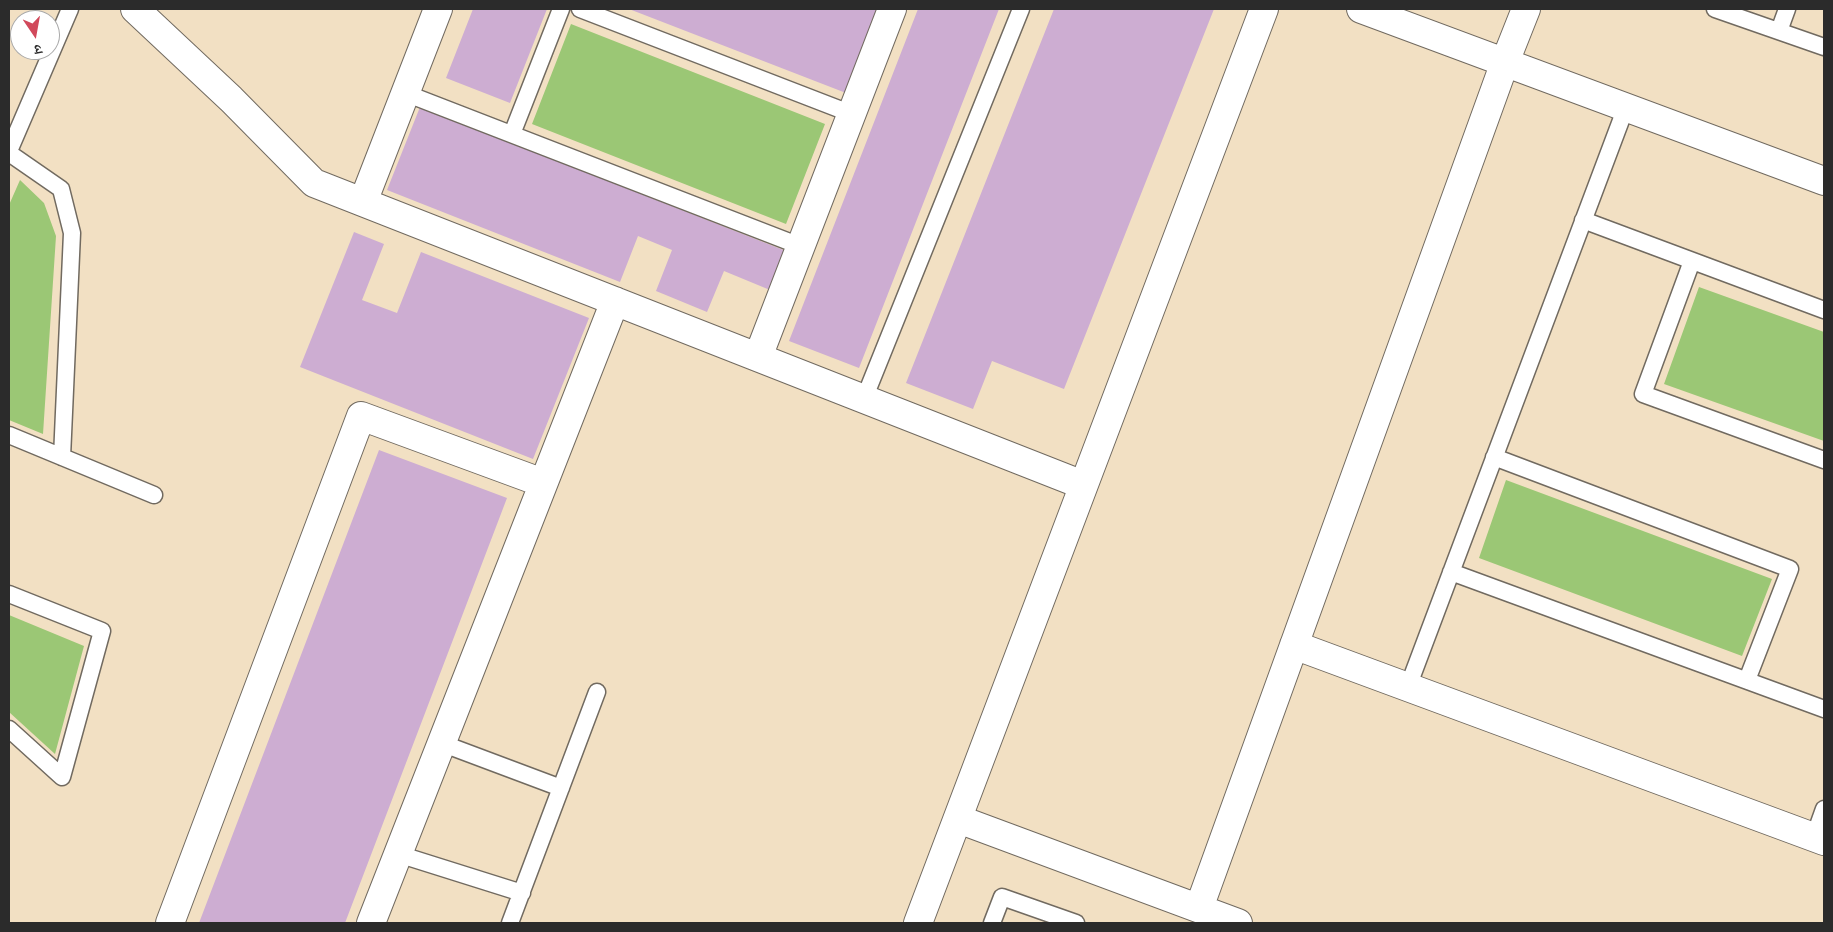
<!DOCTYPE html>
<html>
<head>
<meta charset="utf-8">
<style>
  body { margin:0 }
  #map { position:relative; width:1833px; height:932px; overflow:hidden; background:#f2e0c3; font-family:"Libre Bodoni","Noto Serif Devanagari",serif }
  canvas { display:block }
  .frame { position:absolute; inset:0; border:10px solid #2b2b2b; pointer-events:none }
  .north { position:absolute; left:10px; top:10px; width:50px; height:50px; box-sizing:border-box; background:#fff; border:1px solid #aaa; border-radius:50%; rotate:168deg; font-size:14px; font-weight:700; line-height:20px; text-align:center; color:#2b2b2b }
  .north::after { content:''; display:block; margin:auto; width:18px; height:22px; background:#d1495b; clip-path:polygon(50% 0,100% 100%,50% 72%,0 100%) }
</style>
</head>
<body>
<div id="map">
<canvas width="1833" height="932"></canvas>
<div class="frame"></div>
<div class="north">उ</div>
</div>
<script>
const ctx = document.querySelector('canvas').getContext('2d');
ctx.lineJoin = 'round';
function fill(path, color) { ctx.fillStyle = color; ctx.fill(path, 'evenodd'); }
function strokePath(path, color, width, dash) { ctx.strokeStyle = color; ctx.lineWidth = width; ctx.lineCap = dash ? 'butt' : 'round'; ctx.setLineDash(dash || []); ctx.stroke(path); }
fill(new Path2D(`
  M571,24L825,124L786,224L532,124Z
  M20,180L44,203L56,236L43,434L9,420V205Z
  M1699,287L1824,332V441L1664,384Z
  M1506,480L1772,579L1742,656L1479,558Z
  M9,615L84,646L55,754L9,712Z`), '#9bc775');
fill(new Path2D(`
  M473,9H547L510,103L446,78Z
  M629,9H879L846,93Z
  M918,9H999L859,368L789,341Z
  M1054,9H1214L1064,389L992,361L973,409L906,383Z
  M420,107L786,251L770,290L724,271L707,312L656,291L672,250L638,236L620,282L387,190Z
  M354,232L384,244L362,300L397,313L421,252L589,318L533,459L300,367Z
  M379,450L507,498L345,923H199Z`), '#cdadd2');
const service = new Path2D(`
  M580,9L852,114
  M1715,9L1824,47
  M1779,31L1787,9
  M405,93L800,246
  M512,134L561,9
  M9,151L70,9
  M9,153L61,189L72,233L62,457
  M1583,220L1824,310
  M1692,261L1643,394L1824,460
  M864,399L1021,9
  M9,435L154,495
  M1494,457L1790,569L1747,680
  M1451,572L1824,709
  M9,594L102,631L62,777L9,729
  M1408,687L1626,107
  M441,743L561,788
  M1814,837L1824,809
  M398,854L522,893
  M510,923L597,692
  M992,923L1002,897L1076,923`);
const minor = new Path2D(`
  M135,9L231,99L314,183L1083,485
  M1361,9L1824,181
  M363,202L438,9
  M758,357L892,9
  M1294,645L1824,841
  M958,819L1238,923
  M1199,908L1505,62L1526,9
  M170,923L361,416L543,483
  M371,923L615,301`);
const tertiary = new Path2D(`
  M918,923L1264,9`);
strokePath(service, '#716a60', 19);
strokePath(minor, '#716a60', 30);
strokePath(tertiary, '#716a60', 30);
strokePath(service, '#fff', 16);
strokePath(minor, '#fff', 28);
strokePath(tertiary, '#fff', 28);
</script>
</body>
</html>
